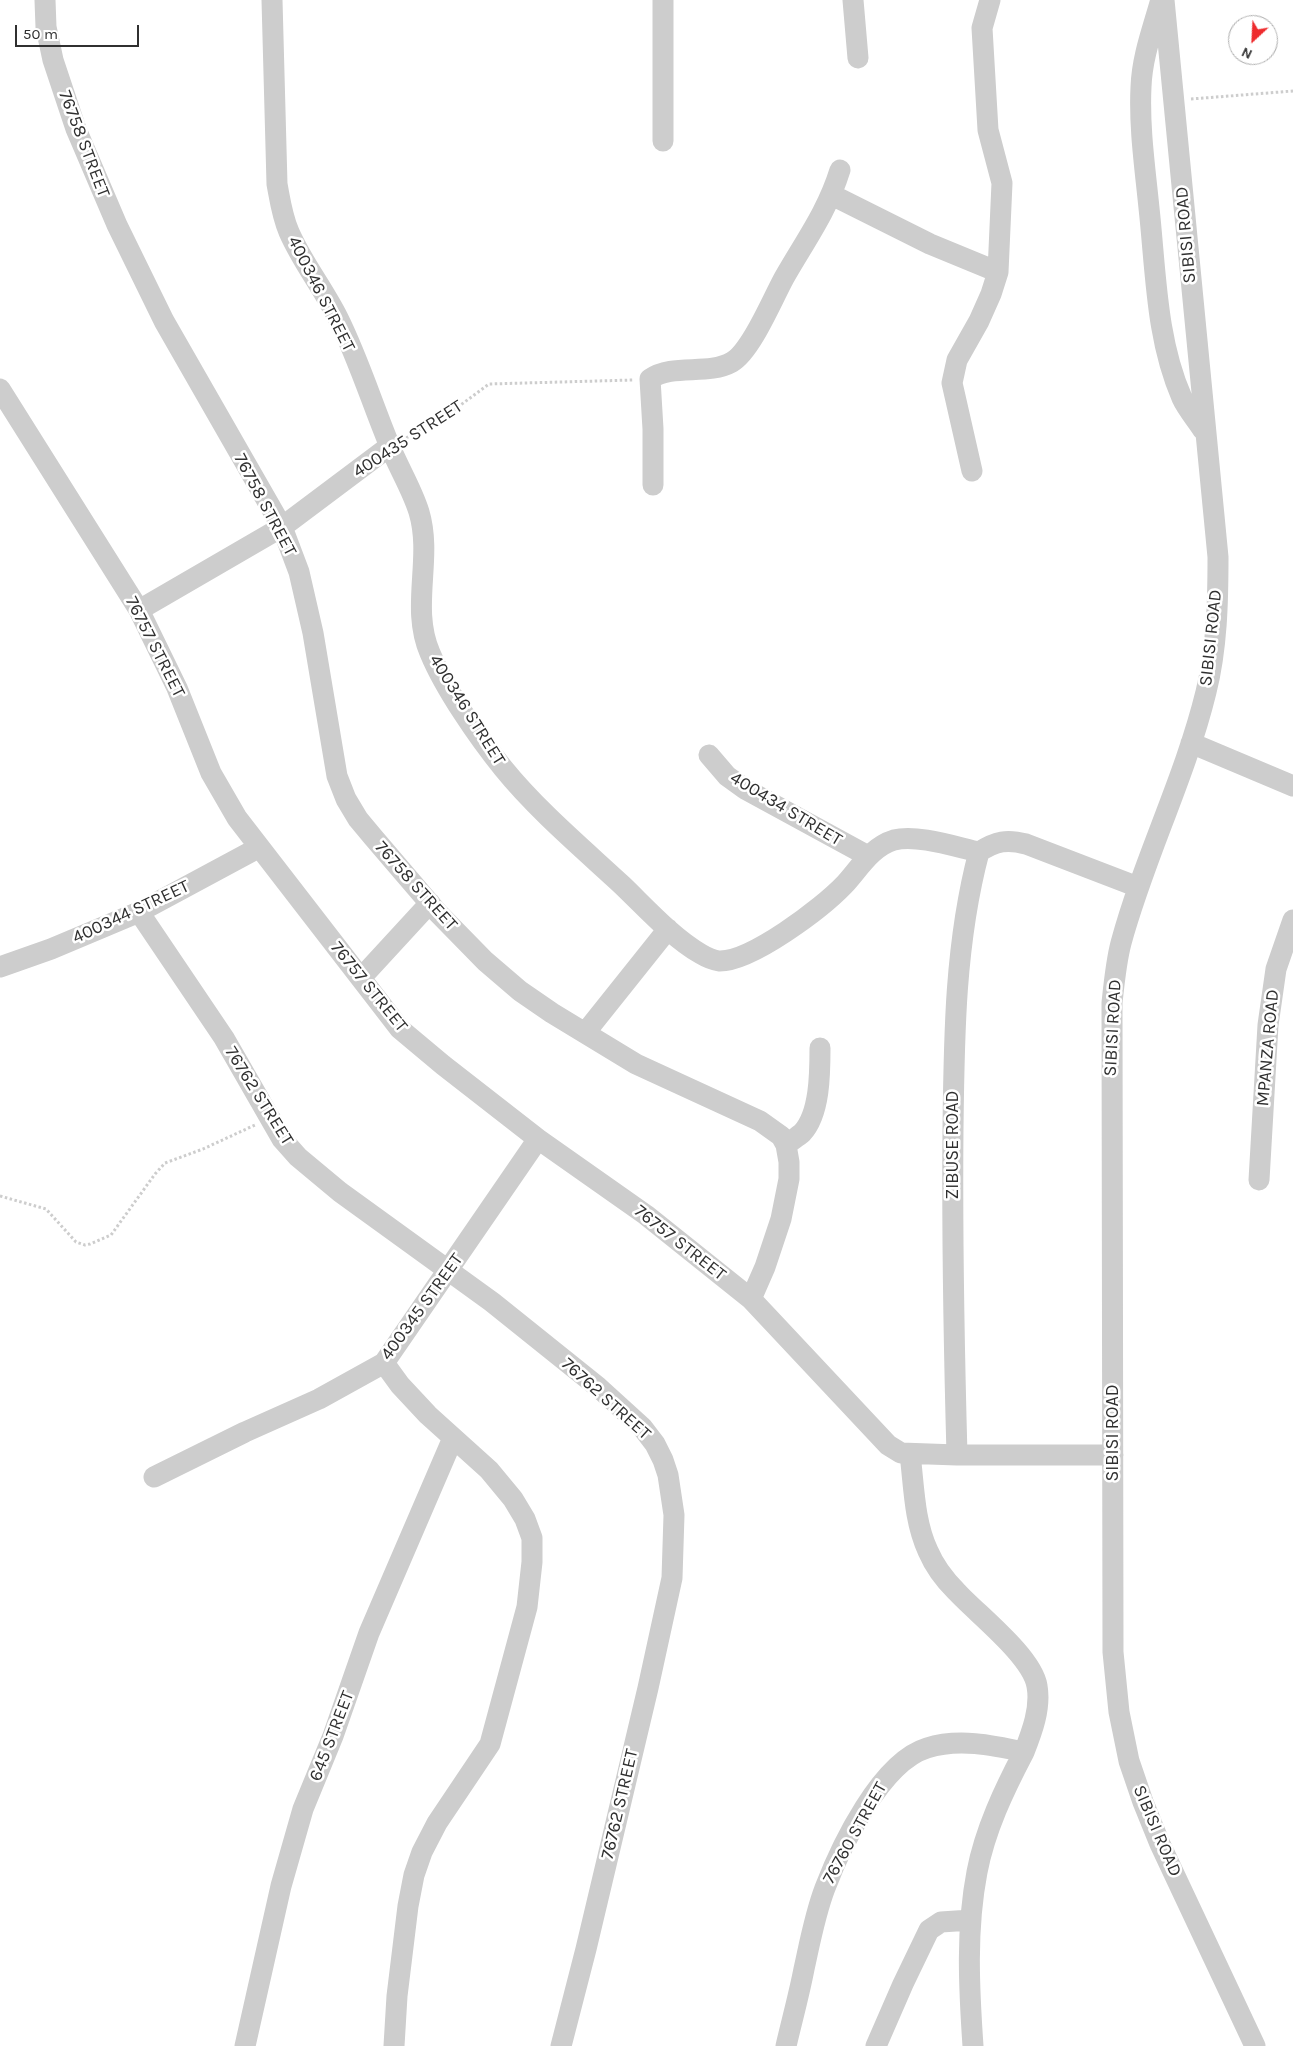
<!DOCTYPE html>
<html>
<head>
<meta charset="utf-8">
<style>
  body { margin:0 }
  #map { position:relative; width:1293px; height:2046px; overflow:hidden; background:#fff; font-family:Karla,sans-serif }
  canvas { display:block }
  .north { position:absolute; left:1228px; top:15px; width:50px; height:50px; box-sizing:border-box; background:#fff; border:1px solid #acacac; border-radius:50%; rotate:205deg; font-size:14px; font-weight:700; line-height:20px; text-align:center; color:#303030 }
  .north::after { content:''; display:block; margin:auto; width:18px; height:22px; background:#ee2b2d; clip-path:polygon(50% 0,100% 100%,50% 72%,0 100%) }
  .scale { position:absolute; left:15px; top:25px; width:124px; height:22px; box-sizing:border-box; border:2px solid #303030; border-top:0; padding-left:6px; font-size:15px; line-height:18px; white-space:nowrap; color:#303030; -webkit-text-stroke:4px #fff; paint-order:stroke }
</style>
</head>
<body>
<div id="map">
<canvas width="1293" height="2046"></canvas>
<div class="north">N</div>
<div class="scale">50 m</div>
</div>
<script>
const ctx = document.querySelector('canvas').getContext('2d');
ctx.lineJoin = 'round';
function strokePath(path, color, width, dash) { ctx.strokeStyle = color; ctx.lineWidth = width; ctx.lineCap = dash ? 'butt' : 'round'; ctx.setLineDash(dash || []); ctx.stroke(path); }
function drawText(font, color, halo, rows, align = 'center') {
  ctx.font = font + ' Karla,sans-serif'; ctx.lineWidth = 5; ctx.setLineDash([]); ctx.textBaseline = 'middle'; ctx.strokeStyle = halo; ctx.fillStyle = color; for (const [text, x, y, turn = 0] of rows) {
    ctx.save(); ctx.translate(x, y); ctx.rotate((+turn || 0) * Math.PI / 180); ctx.textAlign = isNaN(turn) ? turn : align; if (halo) ctx.strokeText(text, 0, 0); ctx.fillText(text, 0, 0); ctx.restore();
  }
}
strokePath(new Path2D(`
  M1191,99L1293,91
  M406,438L443,418L489,384L633,380
  M0,1196L46,1209L76,1242L85,1245L90,1244L111,1235L155,1174L165,1163L203,1149L255,1125`), '#cdcdcd', 3, [2.5, 2.5]);
strokePath(new Path2D(`
  M45,0L46,27L53,60L76,129L117,225L164,321L282,527L299,572L313,633L337,776L346,799L358,819L373,837L438,913L485,961L520,991L552,1013L636,1064L760,1121L781,1136L786,1145L789,1162V1179L781,1219L765,1267L751,1299
  M272,0L277,184C280,200 282,216 289,232C302,262 323,288 338,318C358,358 372,403 389,444C398,467 412,489 419,512C433,559 410,607 430,653C445,689 478,737 503,768C537,810 582,848 622,885C646,908 673,938 701,954C706,957 713,960 719,961C751,962 822,908 844,885C859,869 871,847 894,840C917,834 956,847 979,852
  M663,0V141
  M853,0L858,58
  M1164,0L1218,557C1218,602 1217,648 1206,692C1185,778 1144,858 1121,943C1116,962 1114,984 1112,1003L1113,1652L1119,1712L1129,1761L1143,1802L1160,1844L1255,2046
  M1160,3C1152,31 1142,58 1141,87C1139,127 1145,168 1149,208C1156,272 1156,339 1182,398C1187,409 1196,419 1203,430
  M832,195L930,244L998,272
  M0,389L139,610L177,688L211,773L237,818L400,1029L443,1065L538,1139L646,1215L751,1299L888,1445L901,1453L957,1455
  M972,471L952,383L957,360L979,321L991,294L998,272L1002,183L988,130L982,28L990,0
  M653,485V429L650,379C674,363 707,376 732,362C751,351 772,300 784,278C805,241 827,212 840,170
  M139,610L282,527L390,446
  M1191,743L1293,786
  M709,755L727,776L745,789L868,856
  M139,912L224,1038L282,1139L298,1157L340,1192L492,1302L598,1387L642,1427L655,1444L663,1460L668,1475L674,1515L672,1578L648,1688L586,1949L561,2046
  M0,967L51,949L139,912L258,848
  M361,978L430,903
  M585,1033L668,929
  M786,1145C791,1141 797,1137 802,1133C820,1114 820,1073 820,1048
  M1259,1180L1268,1025L1276,969L1293,920
  M384,1363L400,1385L428,1415L489,1470L513,1499L525,1519L532,1538V1562L527,1607L490,1744L437,1823L422,1852L414,1875L408,1906L397,1996L394,2046
  M1113,1455H957C954,1346 952,1238 953,1129C954,1036 955,942 979,852C996,841 1007,839 1026,844L1138,887
  M154,1477L245,1432L319,1399L384,1363L538,1139
  M245,2046L281,1886L303,1809L333,1736L369,1633L453,1438
  M786,2046C792,2020 799,1995 804,1969C810,1942 815,1914 825,1888C841,1846 881,1762 927,1748C958,1738 992,1745 1024,1752C1032,1732 1041,1708 1037,1686C1032,1656 977,1614 956,1591C945,1580 934,1565 928,1551C914,1521 914,1486 910,1454
  M876,2046L903,1984L929,1930L941,1922L971,1920
  M973,2046C969,1988 966,1929 977,1872C985,1830 1004,1790 1024,1752`), '#cdcdcd', 21);
drawText('18px', '#303030', '#fff', [
  ["76758 STREET",84,144,69],
  ["SIBISI ROAD",1186,235,-95],
  ["400346 STREET",321,294,63],
  ["400435 STREET",408,439,-33],
  ["76758 STREET",265,505,62],
  ["SIBISI ROAD",1211,638,-84],
  ["76757 STREET",155,647,63],
  ["400346 STREET",467,710,58],
  ["400434 STREET",786,809,31],
  ["76758 STREET",416,886,48],
  ["400344 STREET",131,912,-25],
  ["76757 STREET",369,987,51],
  ["SIBISI ROAD",1113,1028,-87],
  ["MPANZA ROAD",1268,1048,-85],
  ["76762 STREET",259,1096,58],
  ["ZIBUSE ROAD",953,1145,-90],
  ["76757 STREET",680,1243,38],
  ["400345 STREET",422,1307,-54],
  ["76762 STREET",606,1399,42],
  ["SIBISI ROAD",1113,1433,-90],
  ["645 STREET",332,1736,-69],
  ["76762 STREET",620,1804,-77],
  ["SIBISI ROAD",1157,1831,67],
  ["76760 STREET",855,1833,-61]
]);
</script>
</body>
</html>
